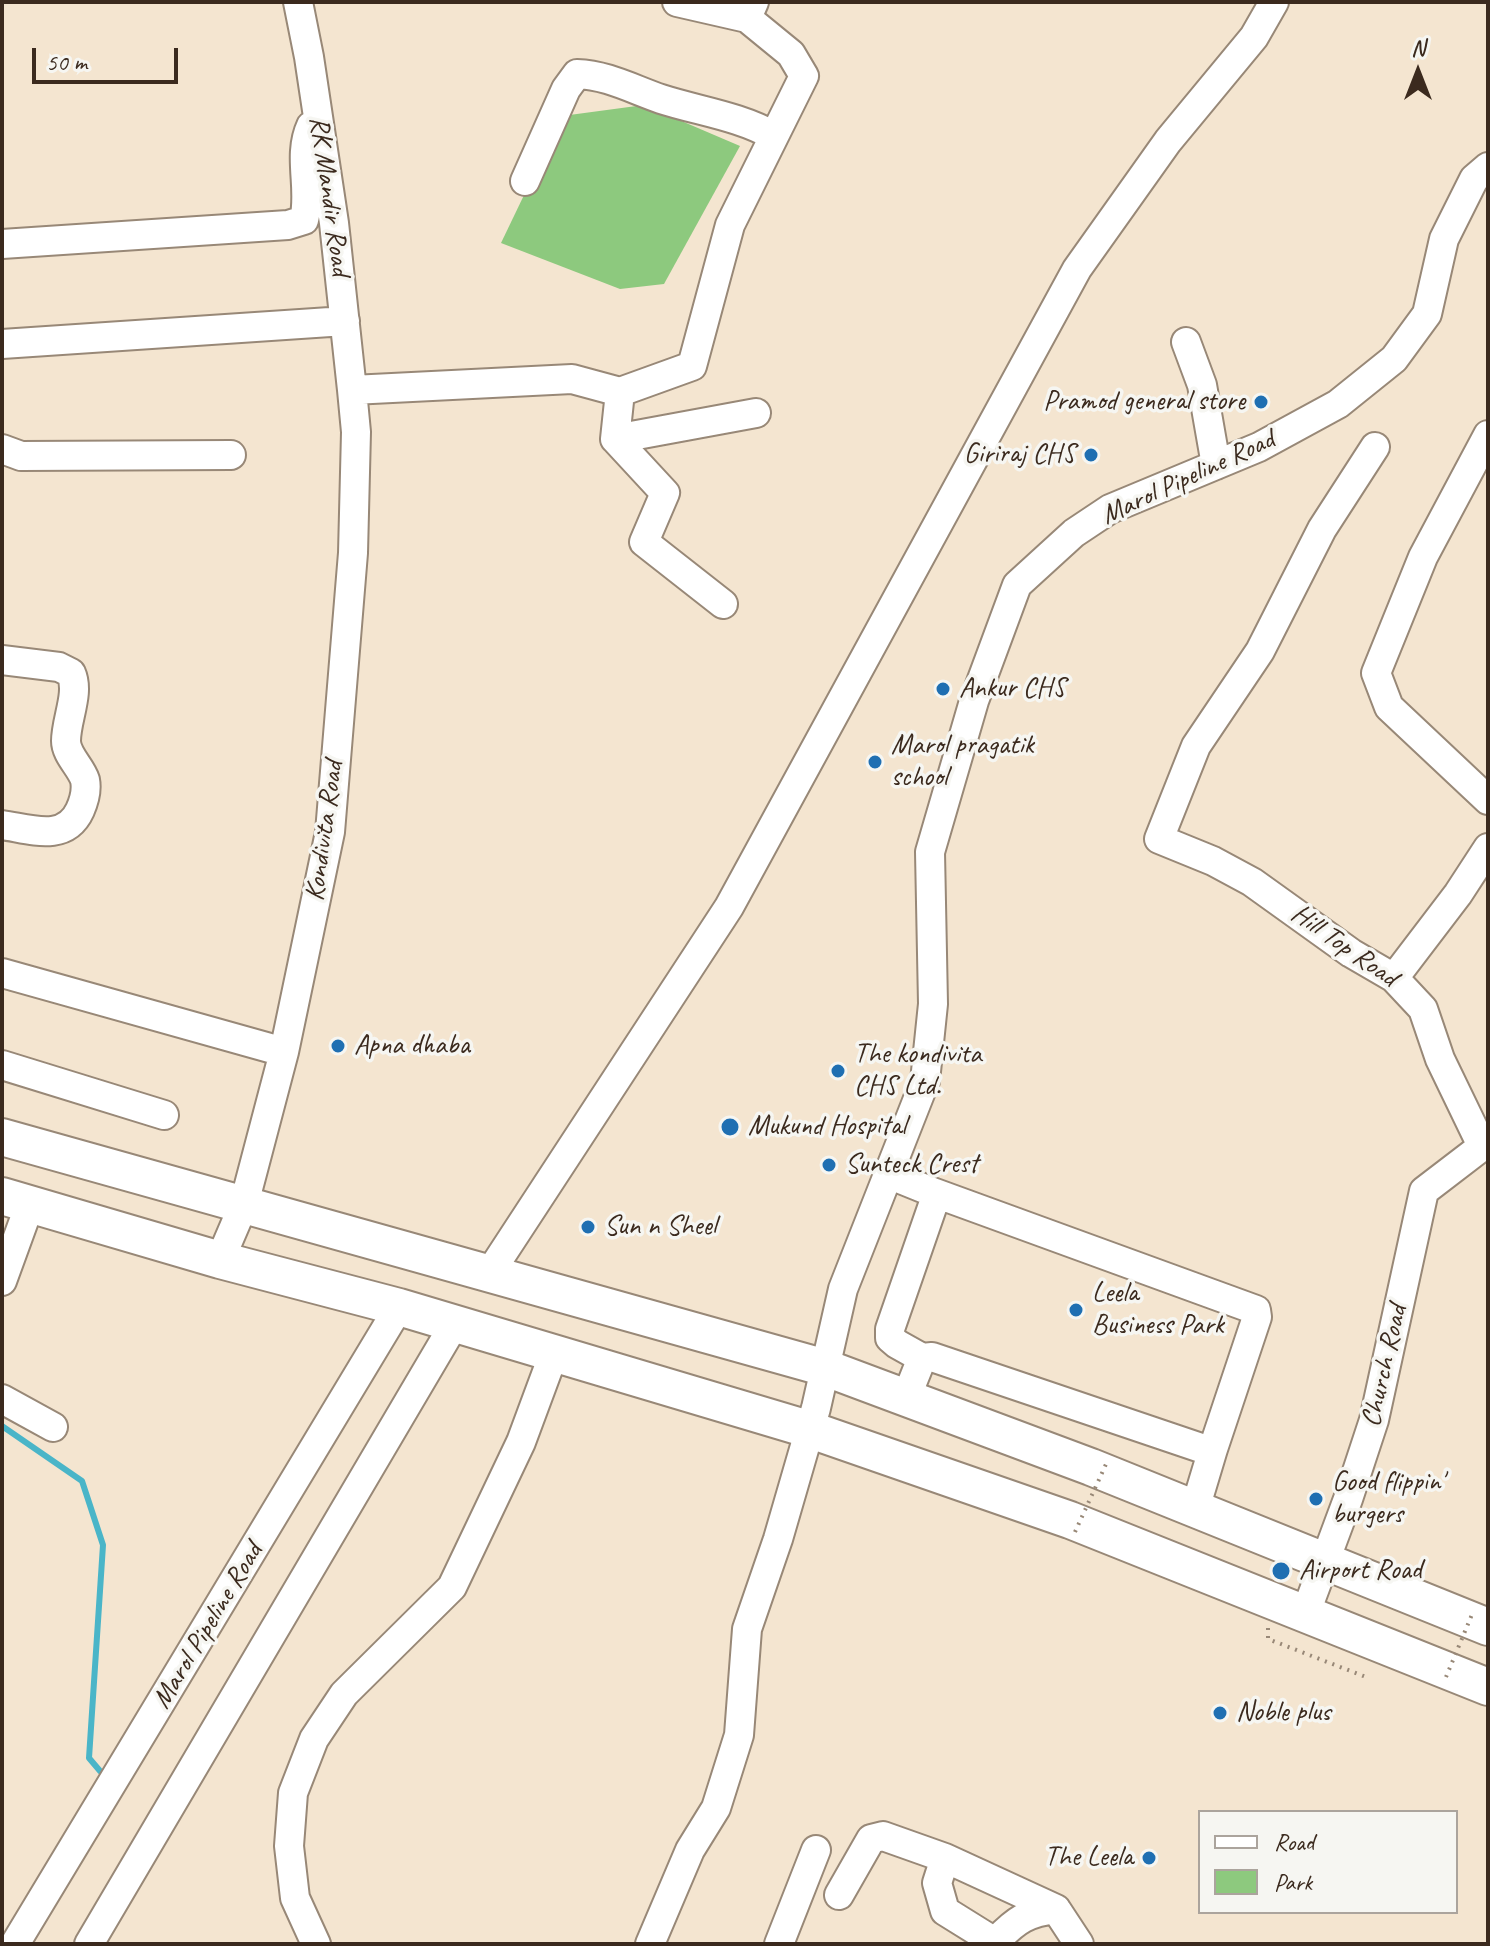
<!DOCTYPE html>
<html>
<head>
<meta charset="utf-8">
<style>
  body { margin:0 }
  #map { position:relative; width:1490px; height:1946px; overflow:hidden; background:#f4e5d0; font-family:Caveat,sans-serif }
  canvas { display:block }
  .frame { position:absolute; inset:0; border:4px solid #3b2a1e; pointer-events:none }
  .legend { position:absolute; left:1198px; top:1810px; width:260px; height:104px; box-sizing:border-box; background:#f6f6f2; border:2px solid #aba49d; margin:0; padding:10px 14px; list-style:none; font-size:24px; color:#3b2a1e }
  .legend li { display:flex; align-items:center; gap:16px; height:40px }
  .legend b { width:40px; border:2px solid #aba49d }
  .north { position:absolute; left:1378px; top:32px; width:80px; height:80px; -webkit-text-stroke:6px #f6f6f2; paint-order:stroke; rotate:0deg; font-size:22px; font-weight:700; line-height:32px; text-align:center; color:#3b2a1e }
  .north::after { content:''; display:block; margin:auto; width:28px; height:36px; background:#3b2a1e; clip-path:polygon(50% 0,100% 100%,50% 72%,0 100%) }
  .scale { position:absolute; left:32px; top:48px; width:146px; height:36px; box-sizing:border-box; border:4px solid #3b2a1e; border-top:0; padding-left:10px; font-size:24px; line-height:28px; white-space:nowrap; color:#3b2a1e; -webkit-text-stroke:6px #f6f6f2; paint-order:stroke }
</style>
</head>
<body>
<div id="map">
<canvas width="1490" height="1946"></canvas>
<div class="frame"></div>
<ul class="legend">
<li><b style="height:10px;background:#fff"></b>Road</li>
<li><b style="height:22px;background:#8dc97e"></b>Park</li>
</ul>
<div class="north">N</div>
<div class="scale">50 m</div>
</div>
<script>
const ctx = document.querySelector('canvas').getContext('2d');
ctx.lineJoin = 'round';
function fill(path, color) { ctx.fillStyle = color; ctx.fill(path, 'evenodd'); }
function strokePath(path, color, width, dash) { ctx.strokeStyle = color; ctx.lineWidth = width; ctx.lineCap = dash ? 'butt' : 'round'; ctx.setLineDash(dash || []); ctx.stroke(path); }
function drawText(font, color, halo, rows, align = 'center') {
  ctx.font = font + ' Caveat,sans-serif'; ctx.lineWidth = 7; ctx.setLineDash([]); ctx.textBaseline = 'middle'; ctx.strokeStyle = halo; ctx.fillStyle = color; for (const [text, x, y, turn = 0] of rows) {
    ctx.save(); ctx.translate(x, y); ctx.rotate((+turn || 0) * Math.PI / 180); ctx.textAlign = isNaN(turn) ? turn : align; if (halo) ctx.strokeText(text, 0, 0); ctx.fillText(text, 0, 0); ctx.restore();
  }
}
fill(new Path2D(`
  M644,105L740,146L664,284L620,289L501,243L562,116Z`), '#8dc97e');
strokePath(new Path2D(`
  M2,1426L82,1481L103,1545L89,1758L100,1771`), '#4ab5c8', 6);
const minor = new Path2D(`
  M677,2L747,18
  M525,181L566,89L577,74C607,75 632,89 661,99C698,111 739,116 774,136
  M2,244L288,225L304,220C312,189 297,156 311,126
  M1186,342L1202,385L1216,465
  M2,344L345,321
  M352,390L572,379L620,392L692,366L730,225L804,76L791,54L747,18L754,2
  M620,392L615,439L665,493L644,542L723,604
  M1488,435L1423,557L1376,673L1389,707L1488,800
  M615,439L756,413
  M1375,447L1322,529L1260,651L1196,746L1159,839L1213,861L1252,882L1351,953L1394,978L1423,1009L1440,1059L1482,1146
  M2,449L21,456L231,455
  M2,660L59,667L71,673C80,693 66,719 66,741C66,755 81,767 85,780C87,790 84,801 80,810C65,843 30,829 2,825
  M2,973L284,1052
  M1394,978L1458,894L1488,848
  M2,1065L164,1115
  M888,1174L935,1193L1256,1310L1257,1317L1213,1449
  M220,1260L244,1204L284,1052L330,832L353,553L356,432L352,390L334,223L309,57L298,2
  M489,1274L729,907L1077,269L1168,141L1254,37L1274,2
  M2,1281L30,1204
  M922,1358L897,1344L890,1338V1329L935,1199V1193
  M906,1398L922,1358L932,1357L1201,1448L1213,1449L1195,1509
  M2,1399L53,1427
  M1306,1612L1348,1499L1374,1420L1424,1191L1488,1142
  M945,1858L937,1883L945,1911L998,1944
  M839,1895L871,1839L883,1836L945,1858L1056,1909L1079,1944
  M996,1941C1016,1920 1028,1912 1056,1909
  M15,1944L399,1307
  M89,1944L455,1323
  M316,1944L295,1898L289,1846L293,1793L314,1739L344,1694L452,1587L521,1442L554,1353
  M650,1944L690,1850L716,1808L739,1735L747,1629L778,1539L816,1408L843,1289L925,1081L933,1004L930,852L974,701L1017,585L1074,533L1110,509L1259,447L1338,404L1394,359L1427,314L1444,239L1474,179L1488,167
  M779,1944L816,1850`);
const major = new Path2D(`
  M2,1137L826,1368L1091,1467L1488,1627
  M2,1196L220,1260L399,1307L808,1429L1070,1520L1488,1687`);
strokePath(minor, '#988877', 32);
strokePath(major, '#988877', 40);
strokePath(new Path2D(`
  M1268,1628V1639L1366,1677`), '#988877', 4, [2, 6]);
strokePath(minor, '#fff', 28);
strokePath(major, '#fff', 36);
strokePath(new Path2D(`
  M1075,1532L1107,1462
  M1446,1677L1473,1612`), '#988877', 4, [2, 6]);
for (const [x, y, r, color] of [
  [1261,402,8,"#1f6fb2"],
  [1091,455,8,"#1f6fb2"],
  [943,689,8,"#1f6fb2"],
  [875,762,8,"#1f6fb2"],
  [338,1046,8,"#1f6fb2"],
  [838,1071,8,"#1f6fb2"],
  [730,1127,10,"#1f6fb2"],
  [829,1165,8,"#1f6fb2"],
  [588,1227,8,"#1f6fb2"],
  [1076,1310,8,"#1f6fb2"],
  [1316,1499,8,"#1f6fb2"],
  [1281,1571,10,"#1f6fb2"],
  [1220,1713,8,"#1f6fb2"],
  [1149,1858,8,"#1f6fb2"]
]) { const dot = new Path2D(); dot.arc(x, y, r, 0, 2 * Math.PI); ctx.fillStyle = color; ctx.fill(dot); strokePath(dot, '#f6f6f2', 3); }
drawText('28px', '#3b2a1e', '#f6f6f2', [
  ["RK Mandir Road",329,196,82],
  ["Marol Pipeline Road",1188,478,-25],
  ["Kondivita Road",325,831,-82],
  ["Hill Top Road",1344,946,35],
  ["Church Road",1385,1366,-77],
  ["Marol Pipeline Road",208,1626,-59]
]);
drawText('28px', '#3b2a1e', '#f6f6f2', [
  ["Pramod general store",1245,402,"right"],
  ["Giriraj CHS",1075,455,"right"],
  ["Ankur CHS",959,689],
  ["Marol pragatik",891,746],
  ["school",891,778],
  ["Apna dhaba",354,1046],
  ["The kondivita",854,1055],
  ["CHS Ltd.",854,1087],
  ["Mukund Hospital",748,1127],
  ["Sunteck Crest",845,1165],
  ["Sun n Sheel",604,1227],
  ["Leela",1092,1294],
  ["Business Park",1092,1326],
  ["Good flippin'",1332,1483],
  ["burgers",1332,1515],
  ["Airport Road",1299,1571],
  ["Noble plus",1236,1713],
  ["The Leela",1133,1858,"right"]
], 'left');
</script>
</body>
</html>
